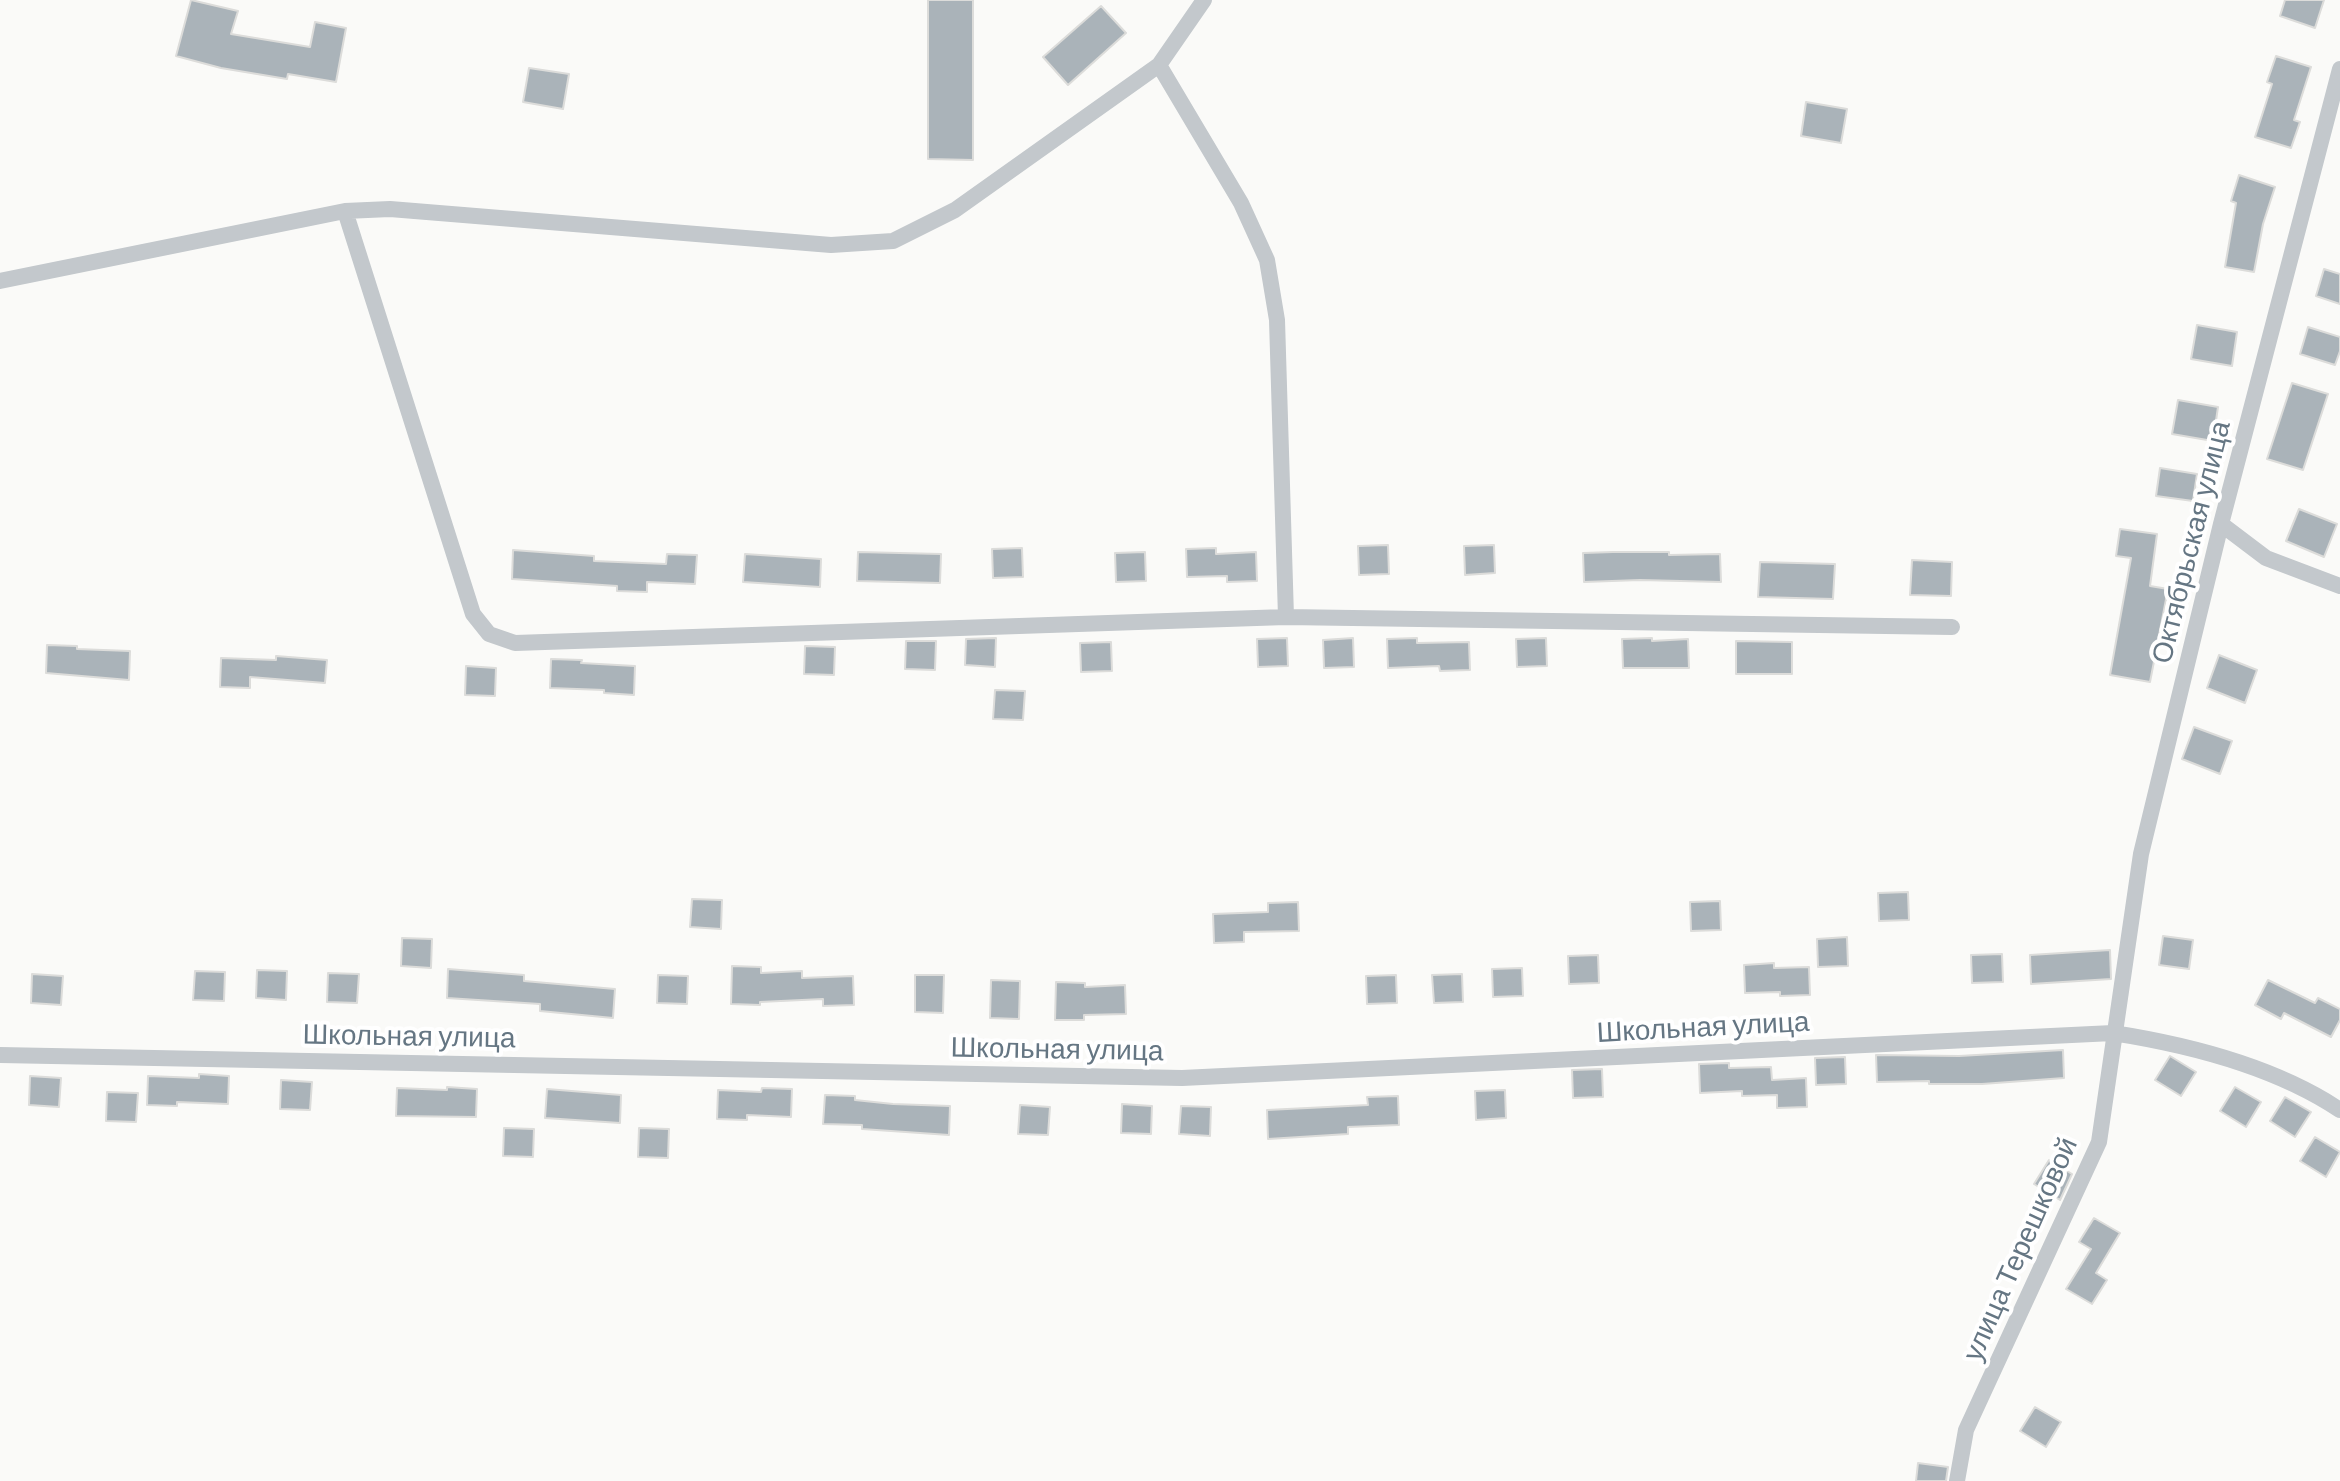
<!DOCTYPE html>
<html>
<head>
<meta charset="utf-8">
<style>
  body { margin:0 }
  canvas { display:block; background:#fafaf8 }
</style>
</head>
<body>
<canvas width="2340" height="1481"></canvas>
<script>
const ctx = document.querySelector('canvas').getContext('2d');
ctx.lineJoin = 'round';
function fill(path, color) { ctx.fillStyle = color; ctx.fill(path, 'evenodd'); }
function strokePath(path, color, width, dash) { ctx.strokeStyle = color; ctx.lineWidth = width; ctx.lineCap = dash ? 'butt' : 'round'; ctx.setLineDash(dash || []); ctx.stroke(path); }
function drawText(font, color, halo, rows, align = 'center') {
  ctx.font = font + ' Barlow,sans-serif'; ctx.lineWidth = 8; ctx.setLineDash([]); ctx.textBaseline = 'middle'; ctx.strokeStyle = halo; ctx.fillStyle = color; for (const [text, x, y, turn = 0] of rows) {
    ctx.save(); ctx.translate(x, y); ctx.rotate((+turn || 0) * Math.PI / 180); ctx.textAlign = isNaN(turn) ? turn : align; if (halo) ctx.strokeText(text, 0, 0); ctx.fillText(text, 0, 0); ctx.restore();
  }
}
const building = new Path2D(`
  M191,0L238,11L231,34L310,47L315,22L346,28L336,82L288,74L287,79L221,68L176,56Z
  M928,0H973V160L928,159Z
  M2285,0H2324L2315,28L2280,16Z
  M1101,6L1126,33L1068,85L1043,57Z
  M2276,56L2311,67L2294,120L2300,122L2291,148L2255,137L2272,84L2267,82Z
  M529,68L569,74L563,109L523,102Z
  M1806,102L1847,109L1841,143L1801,136Z
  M2239,175L2275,187L2263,224L2254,272L2225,267L2236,203L2231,201Z
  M2324,269L2340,274V304L2316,296Z
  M2197,325L2237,332L2232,366L2191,359Z
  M2308,327L2340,337V351L2335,365L2300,354Z
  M2292,383L2328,394L2303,470L2267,459Z
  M2178,400L2218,407L2213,441L2172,434Z
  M2160,468L2197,474L2193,501L2156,496Z
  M2299,509L2337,524L2324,557L2286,541Z
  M2120,529L2157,534L2150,586L2168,589L2150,682L2110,675L2131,558L2116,556Z
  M1388,545L1389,574L1359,575L1358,546Z
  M1494,545L1495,573L1465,575L1464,546Z
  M1022,548L1023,577L993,578L992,549Z
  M1216,548V554L1256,552L1257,581L1227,582V576L1187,577L1186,549Z
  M513,550L594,556V561L666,564L667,554L697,555L695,584L647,582V592L617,591V586L512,579Z
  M858,552L941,554L940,583L857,581Z
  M1145,552L1146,581L1116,582L1115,553Z
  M1613,552H1669V555L1720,554L1721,582L1640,580L1584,582L1583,553Z
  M745,554L821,559L820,587L743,582Z
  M1912,560L1952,562L1951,596L1910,595Z
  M1760,562L1835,564L1833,599L1758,597Z
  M996,638L995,667L965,665L966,639Z
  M1287,638L1288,666L1258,667L1257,639Z
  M1353,638L1354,667L1324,668L1323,640Z
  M1417,638V643L1469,642L1470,670L1440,671L1439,666L1388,668L1387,639Z
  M1546,638L1547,666L1517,667L1516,639Z
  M1652,638V641L1688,639L1689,668H1623L1622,639Z
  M906,641H936L935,670L905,669Z
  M1736,641L1792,642V674H1736Z
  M1111,642L1112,671L1081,672L1080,643Z
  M47,645L77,646V649L130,651L129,680L46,673Z
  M805,646L835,647L834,675L804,674Z
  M2219,655L2257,670L2245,703L2207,688Z
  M276,656L327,660L325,683L250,677V688L220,687L221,658L276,660Z
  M551,659L582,660L581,663L635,666L634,695L604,693V690L550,688Z
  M466,666L496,668L495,696L465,695Z
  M995,690L1025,691L1023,720L993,719Z
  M2194,727L2232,741L2220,774L2182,759Z
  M1908,892L1909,920L1879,921L1878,893Z
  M692,899L722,900L721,929L690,927Z
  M1720,901L1721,930L1691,931L1690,902Z
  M1298,902L1299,931L1244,932V942L1214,943L1213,914L1268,912V903Z
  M2163,936L2193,940L2189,969L2159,965Z
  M1847,937L1848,966L1818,967L1817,939Z
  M402,938L432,939L431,968L401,966Z
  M2110,950L2111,979L2031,984L2030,955Z
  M2002,954L2003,982L1972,983L1971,955Z
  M1598,955L1599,983L1569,984L1568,956Z
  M1774,963V968L1809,967L1810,995L1780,996V992L1745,993L1744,965Z
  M732,966L761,967V973L802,971V978L853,976L854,1005L823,1006V999L760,1002V1005L731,1004Z
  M1522,968L1523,996L1493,997L1492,969Z
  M448,969L524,975V981L615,989L613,1018L540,1011V1004L447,998Z
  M257,970L287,971L286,1000L256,998Z
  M195,971L225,972L224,1001L193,1000Z
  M328,973L359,974L357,1003L327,1002Z
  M32,974L63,976L61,1005L31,1003Z
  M1462,974L1463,1002L1434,1003L1432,975Z
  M658,975L688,976L687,1004L657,1003Z
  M915,975H944L943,1013L915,1012Z
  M1396,975L1397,1003L1367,1004L1366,976Z
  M991,980L1020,981L1019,1019L990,1018Z
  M2268,980L2315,1003L2318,998L2340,1009V1020L2331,1037L2284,1013L2281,1019L2255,1005Z
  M1056,982L1085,983V987L1125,985L1126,1014L1084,1015V1020H1055Z
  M2063,1050L2064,1078L1982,1084H1929V1081L1877,1082L1876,1055L1959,1056Z
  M2170,1056L2196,1072L2181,1096L2155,1080Z
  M1845,1057L1846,1084L1816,1085L1815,1058Z
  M1729,1063V1068L1771,1067L1772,1080L1806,1078L1807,1107L1777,1108V1095L1742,1096V1091L1700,1093L1699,1064Z
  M1602,1069L1603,1097L1573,1098L1572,1070Z
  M199,1074L229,1076L228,1104L177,1102V1106L147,1105L148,1076L199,1078Z
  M30,1076L61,1078L59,1107L29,1105Z
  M281,1080L312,1082L310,1110L280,1109Z
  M447,1087L477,1089L476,1117L396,1116L397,1088L447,1090Z
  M2235,1087L2261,1102L2246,1127L2220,1111Z
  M762,1088L792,1089L791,1117L747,1115V1120L717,1119L718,1090L761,1092Z
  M547,1089L621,1095L620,1123L545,1118Z
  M1505,1090L1506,1118L1476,1120L1475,1091Z
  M107,1092L138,1093L136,1122L106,1121Z
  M825,1095L855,1096V1100L893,1104L950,1106L949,1135L862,1129V1125L823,1124Z
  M1398,1096L1399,1125L1348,1127V1134L1268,1139L1267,1110L1368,1105L1367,1097Z
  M2285,1097L2311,1112L2295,1137L2270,1121Z
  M1122,1104L1152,1106L1151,1134L1121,1133Z
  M1020,1105L1050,1107L1048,1135L1018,1134Z
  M1181,1106L1211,1107L1210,1136L1179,1134Z
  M504,1128L534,1129L533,1157L503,1156Z
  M639,1128L669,1129L668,1158L638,1157Z
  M2315,1137L2340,1152L2326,1177L2300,1161Z
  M2049,1160L2072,1174L2060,1200L2034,1184Z
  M2094,1218L2120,1233L2096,1273L2107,1280L2092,1304L2066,1289L2091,1249L2079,1242Z
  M2035,1407L2061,1422L2046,1447L2020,1431Z
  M1918,1463L1948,1467L1946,1481H1916Z`);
fill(building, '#aab3b9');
strokePath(building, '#dcdcda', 2);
strokePath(new Path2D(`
  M1159,65L1241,203L1267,260L1277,320L1286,617
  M345,211L473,614L489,634L515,643L1286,617L1952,627
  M0,281L345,211L390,209L831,245L893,241L955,210L1159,65L1204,0
  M2221,524L2266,558L2340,586
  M0,1055L1182,1078L2113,1033C2190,1045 2274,1066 2340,1110
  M1957,1481L1966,1430L2099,1142L2141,854L2221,524L2340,69`), '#c3c8cc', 16);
drawText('28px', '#657683', '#fff', [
  ["Октябрьская улица",2191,542,-76],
  ["Школьная улица",1703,1027,-3],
  ["Школьная улица",409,1036,1],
  ["Школьная улица",1057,1049,1],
  ["улица Терешковой",2020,1249,-66]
]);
</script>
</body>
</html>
